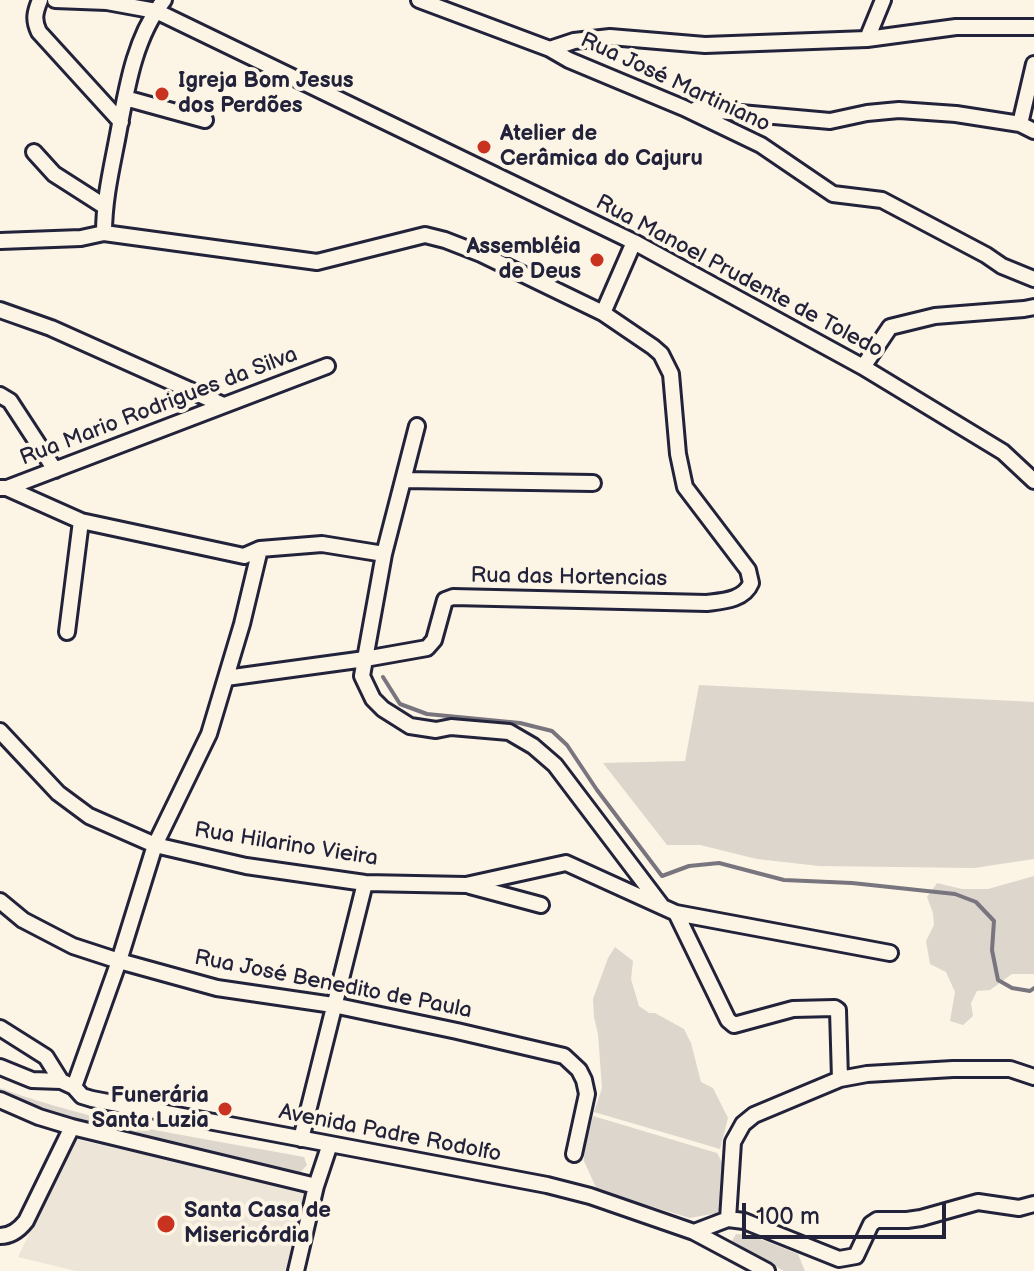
<!DOCTYPE html>
<html>
<head>
<meta charset="utf-8">
<style>
  body { margin:0 }
  #map { position:relative; width:1034px; height:1271px; overflow:hidden; background:#fcf5e5; font-family:"Balsamiq Sans",sans-serif }
  canvas { display:block }
  .scale { position:absolute; left:742px; top:1203px; width:204px; height:36px; box-sizing:border-box; border:4px solid #22223b; border-top:0; padding-left:10px; font-size:24px; line-height:28px; white-space:nowrap; color:#22223b; -webkit-text-stroke:6px #fcf5e5; paint-order:stroke }
</style>
</head>
<body>
<div id="map">
<canvas width="1034" height="1271"></canvas>
<div class="scale">100 m</div>
</div>
<script>
const ctx = document.querySelector('canvas').getContext('2d');
ctx.lineJoin = 'round';
function fill(path, color) { ctx.fillStyle = color; ctx.fill(path, 'evenodd'); }
function strokePath(path, color, width, dash) { ctx.strokeStyle = color; ctx.lineWidth = width; ctx.lineCap = dash ? 'butt' : 'round'; ctx.setLineDash(dash || []); ctx.stroke(path); }
function drawText(font, color, halo, rows, align = 'center') {
  ctx.font = font + ' "Balsamiq Sans",sans-serif'; ctx.lineWidth = 8; ctx.setLineDash([]); ctx.textBaseline = 'middle'; ctx.strokeStyle = halo; ctx.fillStyle = color; for (const [text, x, y, turn = 0] of rows) {
    ctx.save(); ctx.translate(x, y); ctx.rotate((+turn || 0) * Math.PI / 180); ctx.textAlign = isNaN(turn) ? turn : align; if (halo) ctx.strokeText(text, 0, 0); ctx.fillText(text, 0, 0); ctx.restore();
  }
}
fill(new Path2D(`
  M75,1139L305,1191L286,1271H76L18,1257Z`), '#ece5d8');
fill(new Path2D(`
  M699,685L1034,702V859L974,868L819,866L757,859L700,845H667L603,763L685,761Z
  M1034,876V974H1012L990,990L977,991L971,1003L973,1016L963,1025L950,1021L955,992L946,972L930,964L926,941L934,925L933,913L927,897L937,883L962,889H988Z
  M615,947L633,961L631,979L639,1006L649,1013H655L684,1029L691,1043L701,1082L713,1088L728,1118L720,1149L594,1112L602,1088L598,1034L594,1017L593,999L608,958Z
  M0,1088C97,1124 202,1138 304,1157L307,1165L298,1175L36,1110L0,1093Z
  M593,1116L717,1153L723,1164L722,1206L717,1213L690,1218L597,1190L584,1161V1149Z
  M736,1234L750,1235L798,1254L805,1271H784L732,1241Z`), '#dcd6cc');
strokePath(new Path2D(`
  M383,677L400,704L427,714L520,723L552,731L567,745L597,790L662,876L689,866L719,863L784,880L852,883L955,894L976,902L994,921L992,950L998,980L1012,988L1030,991L1034,988`), '#78757e', 4);
const minor = new Path2D(`
  M40,0C35,12 33,20 39,32L121,122
  M55,0L107,2L156,11L634,242L863,367L1003,452L1034,481
  M419,0L550,49L569,60L684,108L761,145L833,194L882,200L986,255L1002,266L1034,279
  M867,39L883,0
  M550,49L574,41L610,37L705,45L867,39L956,27H1034
  M125,98L205,120
  M696,109L830,121L867,113L899,110L956,114L1020,124L1034,131
  M1020,124L1034,64
  M34,152L54,174L104,206
  M104,233C104,201 111,171 117,140C126,93 133,39 164,0
  M0,241L81,238L104,233L317,262L425,235L445,240L481,254L603,313L653,347L661,354L671,374L678,454L685,487L748,570L751,583C744,600 723,601 707,603L453,597L445,600L434,640L427,648L365,659L226,678
  M0,310L51,328L223,405
  M603,313L634,242
  M863,367L890,327L935,316L1024,309L1034,307
  M0,395L10,401L55,470
  M417,426L384,554L365,659L362,676L373,699L383,709L410,726L436,730L451,727L509,732L533,746L555,765L661,905
  M405,480L593,483
  M0,488H7L81,521L244,556L260,549L322,544L384,554
  M7,488L327,366
  M67,632L81,521
  M0,731L58,793L89,816L155,845L246,866L365,883L466,885L566,863L676,913L728,1020L734,1025L793,1009L835,1008L838,1010L840,1079
  M470,886L541,905
  M0,901L23,920L73,946L119,961L217,988L333,1005L457,1031L564,1056L579,1070L584,1080L587,1094L574,1154
  M676,913L890,953
  M0,1028L46,1057L61,1081
  M0,1067L32,1080L61,1081L74,1087L82,1096L92,1099L547,1185L590,1196L694,1232L767,1271
  M74,1087L119,961L155,845L209,734L242,624L260,549
  M0,1100L39,1117L72,1127L316,1186
  M301,1139L365,883
  M728,1219L733,1142L743,1124L754,1115L840,1079L867,1074L953,1069H1010L1034,1077
  M694,1232L728,1219L744,1221L839,1259L856,1256L871,1224L877,1220H907L921,1218L978,1202L1019,1208L1034,1204
  M0,1236C11,1236 19,1230 26,1221L72,1127
  M296,1271L316,1186L330,1144`);
strokePath(minor, '#22223b', 20);
strokePath(minor, '#fcf5e5', 14);
for (const [x, y, r, color] of [
  [162,94,8,"#c8321e"],
  [484,147,8,"#c8321e"],
  [597,260,8,"#c8321e"],
  [225,1109,8,"#c8321e"],
  [166,1224,10,"#c8321e"]
]) { const dot = new Path2D(); dot.arc(x, y, r, 0, 2 * Math.PI); ctx.fillStyle = color; ctx.fill(dot); strokePath(dot, '#fcf5e5', 3); }
drawText('bold 22px', '#22223b', '#fcf5e5', [
  ["Igreja Bom Jesus",178,81],
  ["dos Perdões",178,106],
  ["Atelier de",500,134],
  ["Cerâmica do Cajuru",500,159],
  ["Assembléia",581,247,"right"],
  ["de Deus",581,272,"right"],
  ["Funerária",209,1096,"right"],
  ["Santa Luzia",209,1121,"right"],
  ["Santa Casa de",184,1211],
  ["Misericórdia",184,1236]
], 'left');
drawText('22px', '#22223b', '#fcf5e5', [
  ["Rua José Martiniano",675,83,25],
  ["Rua Manoel Prudente de Toledo",739,277,28],
  ["Rua Mario Rodrigues da Silva",159,407,-21],
  ["Rua das Hortencias",569,578,1],
  ["Rua Hilarino Vieira",286,845,9],
  ["Rua José Benedito de Paula",333,985,11],
  ["Avenida Padre Rodolfo",390,1134,11]
]);
</script>
</body>
</html>
